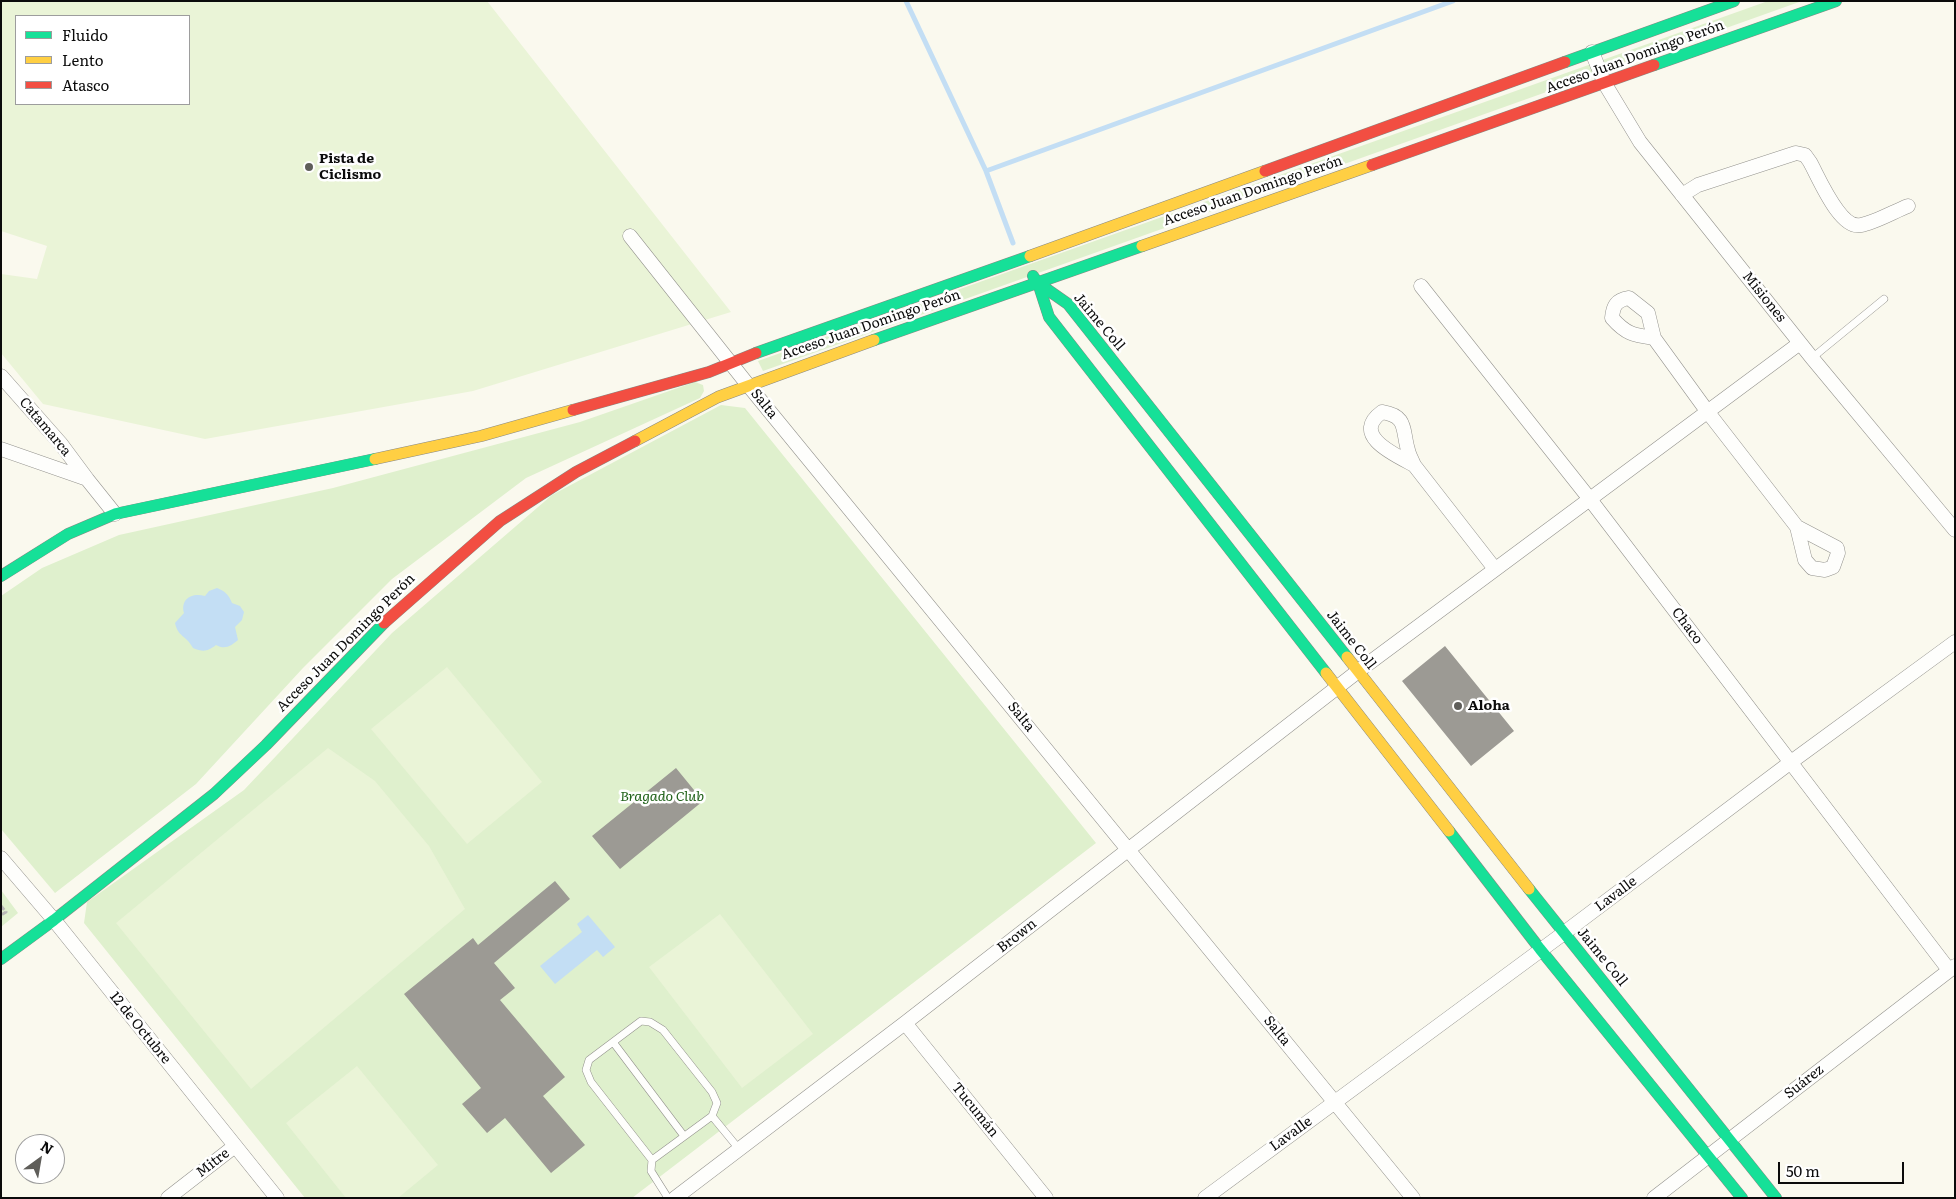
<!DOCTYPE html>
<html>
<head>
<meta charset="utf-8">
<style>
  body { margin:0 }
  #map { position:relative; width:1956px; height:1199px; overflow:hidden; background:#faf9ee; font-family:Literata,serif }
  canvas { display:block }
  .frame { position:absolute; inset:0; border:2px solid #0b0b0b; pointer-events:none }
  .legend { position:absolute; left:15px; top:15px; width:175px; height:90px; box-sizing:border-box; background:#fff; border:1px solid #9d9d9d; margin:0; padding:6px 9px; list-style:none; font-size:15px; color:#0b0b0b }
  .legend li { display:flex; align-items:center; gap:10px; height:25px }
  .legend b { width:25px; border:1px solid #9d9d9d }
  .north { position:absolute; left:15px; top:1134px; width:50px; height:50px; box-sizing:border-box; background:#fff; border:1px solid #9d9d9d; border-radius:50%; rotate:32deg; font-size:14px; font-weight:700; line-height:20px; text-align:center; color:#0b0b0b }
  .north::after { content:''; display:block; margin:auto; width:18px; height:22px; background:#5f5e5a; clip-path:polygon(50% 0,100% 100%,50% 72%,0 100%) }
  .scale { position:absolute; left:1778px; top:1162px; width:126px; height:22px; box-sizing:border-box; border:2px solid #0b0b0b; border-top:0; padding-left:6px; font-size:15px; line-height:18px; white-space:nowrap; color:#0b0b0b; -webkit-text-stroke:4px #fff; paint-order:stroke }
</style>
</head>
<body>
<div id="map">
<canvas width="1956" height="1199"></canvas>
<div class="frame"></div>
<ul class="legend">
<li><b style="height:6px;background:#16e098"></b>Fluido</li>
<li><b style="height:6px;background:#ffcf43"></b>Lento</li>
<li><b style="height:6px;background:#f24e42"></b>Atasco</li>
</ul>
<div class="north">N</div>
<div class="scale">50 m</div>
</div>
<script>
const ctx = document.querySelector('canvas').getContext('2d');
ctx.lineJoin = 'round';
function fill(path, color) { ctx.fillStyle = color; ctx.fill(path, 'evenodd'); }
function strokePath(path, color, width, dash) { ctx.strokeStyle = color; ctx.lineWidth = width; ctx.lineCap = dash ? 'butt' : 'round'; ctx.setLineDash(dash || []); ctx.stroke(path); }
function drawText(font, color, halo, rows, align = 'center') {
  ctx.font = font + ' Literata,serif'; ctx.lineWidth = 5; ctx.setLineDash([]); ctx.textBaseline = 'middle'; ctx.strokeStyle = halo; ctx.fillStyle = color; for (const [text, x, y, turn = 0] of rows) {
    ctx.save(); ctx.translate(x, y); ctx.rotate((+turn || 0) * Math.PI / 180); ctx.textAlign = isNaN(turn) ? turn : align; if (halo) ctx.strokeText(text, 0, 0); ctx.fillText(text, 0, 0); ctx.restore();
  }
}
fill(new Path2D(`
  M1768,1H1802L763,371L758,361Z
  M695,382L703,385L704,391L700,398L526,478L392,579L303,668L196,784L55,893L1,829V596L42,568L119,535L333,488L580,422Z
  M721,405L745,408L1096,843L632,1198H305L84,923L87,902L244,790L392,633L552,495Z
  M1,890L18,913L1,927Z`), '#dff0cd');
fill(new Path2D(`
  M1,1H487L731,312L473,391L205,439L43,404L1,353V274L37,279L47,246L1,231ZM16,16H189V104H16Z
  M447,667L542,782L467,844L371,729Z
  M328,748L375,781L429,846L465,909L251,1089L116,923Z
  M720,914L813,1034L742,1088L649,967Z
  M357,1066L438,1165L398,1198H346L286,1123Z`), '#eaf4d7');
fill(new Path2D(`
  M217,588C225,591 229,595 232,603L240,606L244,612L242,620L235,627L238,640C231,646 225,650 216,645C207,652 203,652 193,648C186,635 178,637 175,623L184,613C180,599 192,592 205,596L209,591Z
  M588,915L615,947L603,957L597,950L555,984L540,966L582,932L577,924Z`), '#c3def4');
strokePath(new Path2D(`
  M906,1L986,171L1013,243
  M986,171L1453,1`), '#c3def4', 5);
fill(new Path2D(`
  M1445,646L1514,731L1471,766L1402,681Z
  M676,768L703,801L620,869L592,836Z
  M555,881L570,899L494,963L515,988L500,1000L565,1077L543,1096L585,1145L551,1173L505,1118L487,1133L462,1104L481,1088L404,994L473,938L478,945Z`), '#9c9a94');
const lane = new Path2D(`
  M1812,358L1884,299
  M613,1042L684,1136
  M652,1160L712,1116
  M668,1198L651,1171L652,1160L591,1082L586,1070L589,1060L641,1021L650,1022L663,1030L712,1092L717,1103L712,1116L739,1149`);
const street = new Path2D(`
  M1592,52L1605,84L1640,142L1812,358L1955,530
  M1682,195L1698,185L1796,153L1805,155L1810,162C1819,178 1840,230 1861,225C1874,223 1895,211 1908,206
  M630,236L748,385L1413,1198
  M1421,286L1589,498L1949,970
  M1654,338C1633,335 1626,334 1612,318C1613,306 1616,300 1629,298L1648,313L1654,338L1707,411L1797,527L1805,560L1812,568L1825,570L1833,567L1838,553L1837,548L1797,527
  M1,376L61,444L87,479
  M1,449L87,479L115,514
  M1414,465C1395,455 1350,435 1382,412C1408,416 1402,430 1408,450C1409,455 1412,460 1414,465L1495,569
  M1,858L54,920L277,1198
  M905,1023L1046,1198
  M168,1198L235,1146
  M675,1198L905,1023L1357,672L1800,343
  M1205,1198L1564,933L1791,762L1955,642
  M1654,1198L1955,966`);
const fast = new Path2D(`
  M1565,62L1734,1
  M1654,65L1836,1
  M1033,276L1038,283L1068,304L1347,657
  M1038,283L1049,317L1326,673
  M874,340L1142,246
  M756,353L1030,256
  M1,576L68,534L115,514L375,459
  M1449,831L1540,949L1742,1198
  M1529,889L1776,1198
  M1,959L54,920L214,794L266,745L384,623`);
const slow = new Path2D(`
  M1142,246L1372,165
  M1030,256L1265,171
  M635,441L718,397L874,340
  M375,459L481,436L573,410
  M1347,657L1529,889
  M1326,673L1449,831`);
const jam = new Path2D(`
  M1372,165L1654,65
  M1265,171L1565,62
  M573,410L709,372L756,353
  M384,623L500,521L576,472L635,441`);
strokePath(lane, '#93928d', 8);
strokePath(street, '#93928d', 15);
strokePath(fast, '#898984', 12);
strokePath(slow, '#898984', 12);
strokePath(jam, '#898984', 12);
strokePath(new Path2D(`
  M1,906L6,912L1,915`), '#b7b7b5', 3, [5, 2.5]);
strokePath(lane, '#fefefc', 7);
strokePath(street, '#fefefc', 14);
strokePath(fast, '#16e098', 11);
strokePath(slow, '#ffcf43', 11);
strokePath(jam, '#f24e42', 11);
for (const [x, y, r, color] of [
  [309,167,5,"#5f5e5a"],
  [1458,706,5,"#5f5e5a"]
]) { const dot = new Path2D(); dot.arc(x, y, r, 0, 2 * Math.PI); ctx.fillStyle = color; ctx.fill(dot); strokePath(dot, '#fff', 2); }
drawText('14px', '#0b0b0b', '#fff', [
  ["Acceso Juan Domingo Perón",1635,57,-20],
  ["Acceso Juan Domingo Perón",1253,191,-19],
  ["Misiones",1764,297,51],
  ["Jaime Coll",1099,322,50],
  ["Acceso Juan Domingo Perón",871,325,-19],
  ["Salta",764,404,51],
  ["Catamarca",45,427,50],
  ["Chaco",1687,626,53],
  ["Jaime Coll",1351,640,52],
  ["Acceso Juan Domingo Perón",346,643,-45],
  ["Salta",1021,717,51],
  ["Lavalle",1616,894,-37],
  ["Brown",1017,936,-38],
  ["Jaime Coll",1602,957,51],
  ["12 de Octubre",140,1028,51],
  ["Salta",1277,1031,51],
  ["Suárez",1804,1082,-38],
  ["Tucumán",975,1110,51],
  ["Lavalle",1291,1134,-36],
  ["Mitre",213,1163,-38]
]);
drawText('bold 14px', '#0b0b0b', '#fff', [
  ["Pista de",319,159],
  ["Ciclismo",319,175],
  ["Aloha",1468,706]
], 'left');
drawText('italic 14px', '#22631b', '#fff', [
  ["Bragado Club",662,797]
]);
</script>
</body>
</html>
